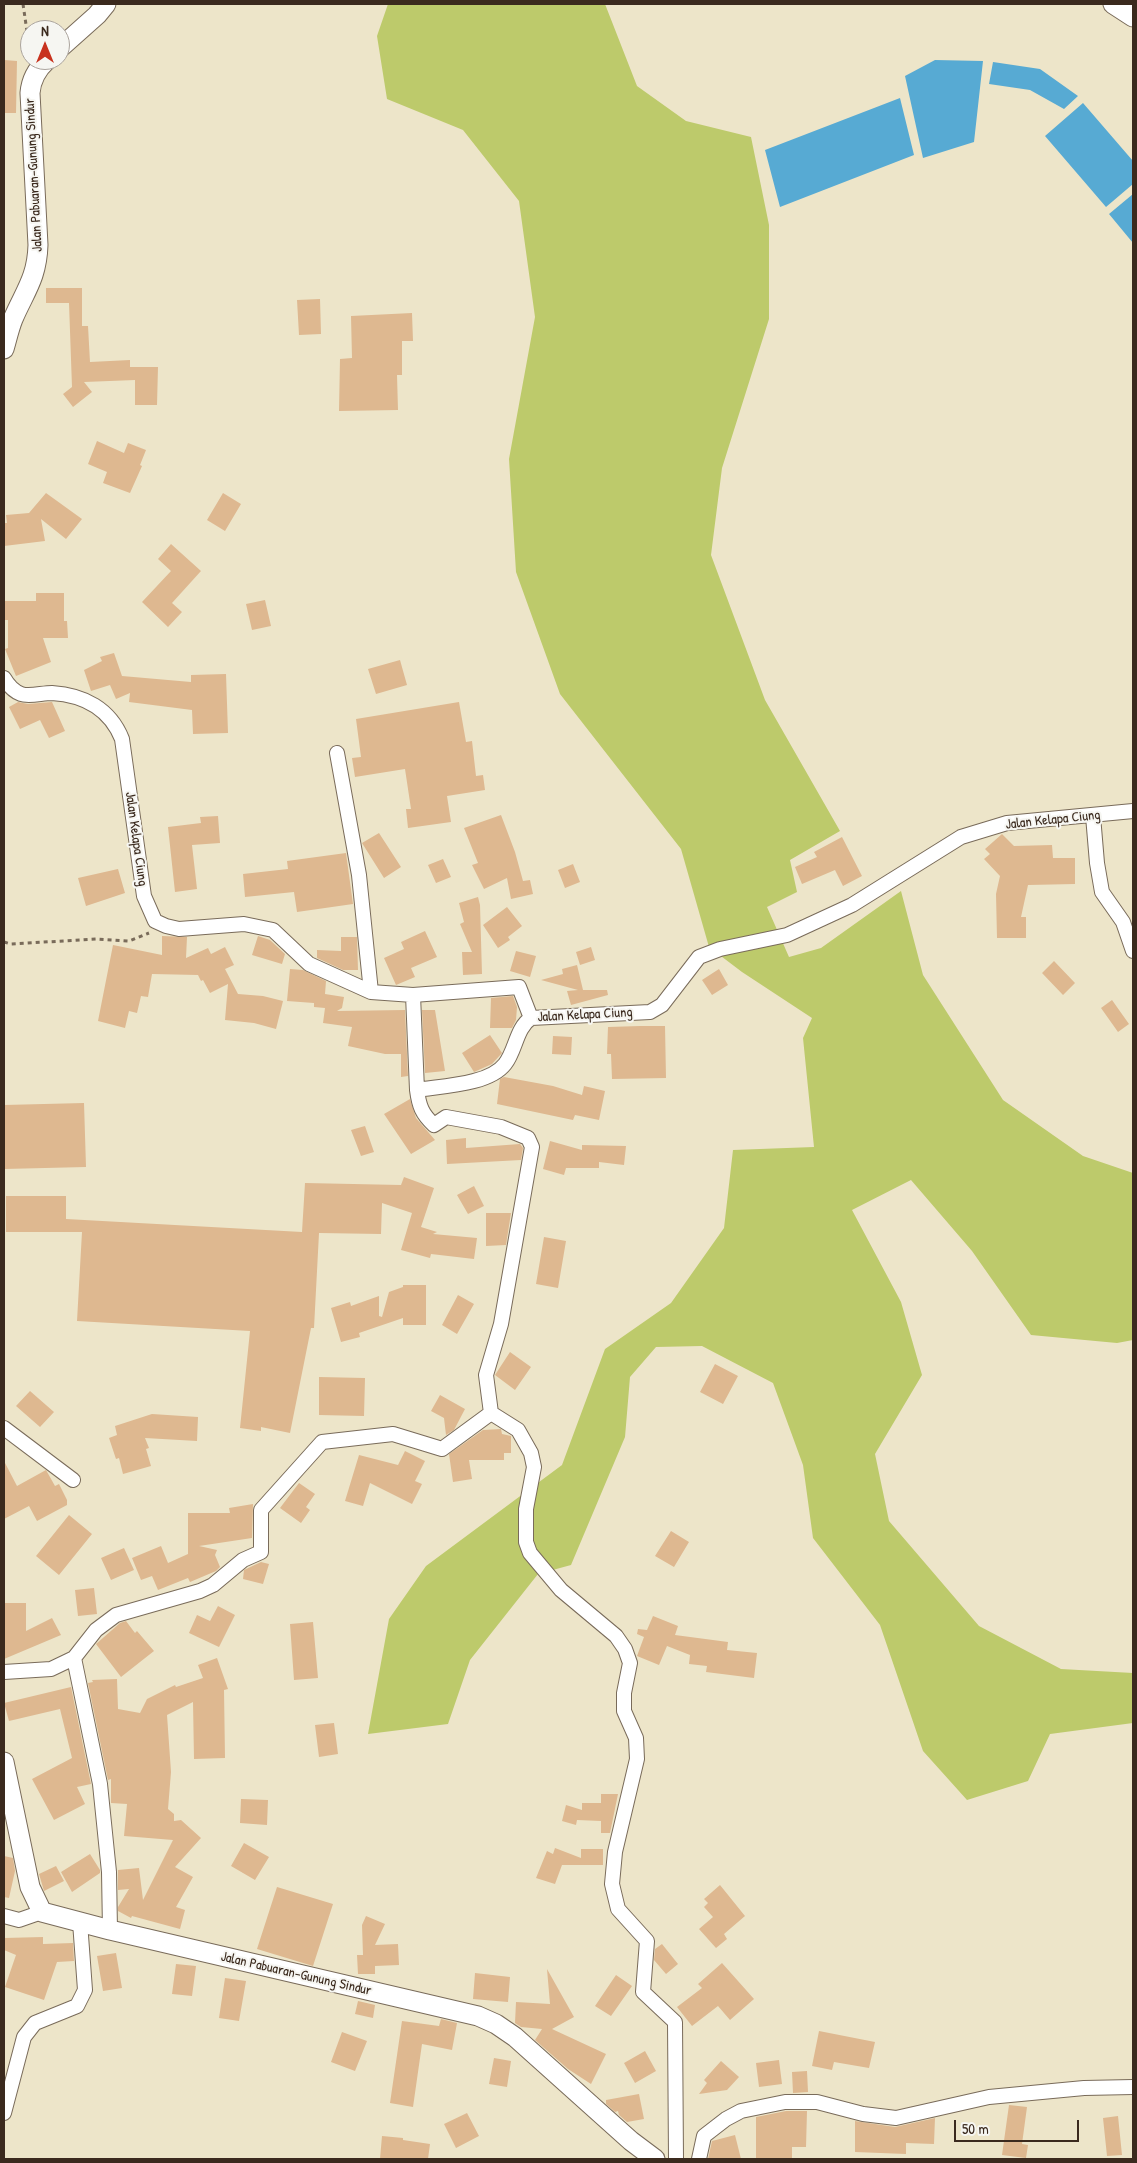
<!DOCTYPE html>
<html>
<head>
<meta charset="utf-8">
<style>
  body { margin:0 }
  #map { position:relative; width:1137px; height:2163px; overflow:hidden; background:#ede5c9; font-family:"Patrick Hand",sans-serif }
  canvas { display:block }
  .frame { position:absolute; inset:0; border:5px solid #3b2a1e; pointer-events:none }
  .north { position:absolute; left:20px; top:20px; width:50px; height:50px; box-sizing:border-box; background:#f6f6f2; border:1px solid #aba49d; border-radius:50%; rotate:0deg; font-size:14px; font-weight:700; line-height:20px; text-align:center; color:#3b2a1e }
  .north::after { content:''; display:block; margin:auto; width:18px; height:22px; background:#c8321e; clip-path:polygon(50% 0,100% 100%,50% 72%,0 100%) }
  .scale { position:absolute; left:954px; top:2120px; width:125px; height:22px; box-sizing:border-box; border:2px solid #3b2a1e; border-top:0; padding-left:6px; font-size:15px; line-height:18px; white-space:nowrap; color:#3b2a1e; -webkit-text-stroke:4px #f6f6f2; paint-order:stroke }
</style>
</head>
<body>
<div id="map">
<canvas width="1137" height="2163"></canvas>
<div class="frame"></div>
<div class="north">N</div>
<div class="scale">50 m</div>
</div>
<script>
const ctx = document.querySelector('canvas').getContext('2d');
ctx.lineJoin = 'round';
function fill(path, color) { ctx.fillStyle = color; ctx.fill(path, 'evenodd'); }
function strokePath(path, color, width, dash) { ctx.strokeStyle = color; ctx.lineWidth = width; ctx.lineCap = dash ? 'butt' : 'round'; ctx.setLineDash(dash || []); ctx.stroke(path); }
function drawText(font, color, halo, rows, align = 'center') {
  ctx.font = font + ' "Patrick Hand",sans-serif'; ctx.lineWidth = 4; ctx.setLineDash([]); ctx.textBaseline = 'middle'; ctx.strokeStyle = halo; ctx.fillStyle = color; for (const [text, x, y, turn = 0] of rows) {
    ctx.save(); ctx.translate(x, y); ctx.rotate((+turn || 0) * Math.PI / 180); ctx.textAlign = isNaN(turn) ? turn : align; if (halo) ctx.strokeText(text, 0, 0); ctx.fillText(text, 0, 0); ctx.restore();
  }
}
fill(new Path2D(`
  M388,4H605L637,86L686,121L751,137L769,225V319L722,468L711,555L765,700L840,831L790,860L797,892L767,907L789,957L821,948L901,891L923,975L1003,1100L1083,1156L1133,1173V1340L1117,1343L1031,1335L972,1251L911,1180L852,1210L901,1302L922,1375L875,1454L889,1521L979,1626L1061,1669L1133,1673V1723L1050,1734L1028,1781L967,1800L923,1751L880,1625L813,1538L803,1465L773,1383L702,1346L656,1347L630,1377L625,1437L571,1565L538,1574L470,1660L448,1724L368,1734L389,1619L426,1566L562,1465L605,1349L671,1303L724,1228L733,1150L814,1147L803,1038L812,1018L742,972L709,947L681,849L560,694L516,572L509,459L535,317L519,201L463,130L387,99L377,36Z`), '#bdca6b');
fill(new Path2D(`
  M935,60L983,61L974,142L923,158L905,76Z
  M993,62L1040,69L1078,96L1064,109L1030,90L989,84Z
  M900,98L914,155L780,207L765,150Z
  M1083,103L1133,161V184L1106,207L1045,136Z
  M1133,194V243L1109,214Z`), '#57aad3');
fill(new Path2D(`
  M4,60L17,61L16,113H4Z
  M46,288H82V326H88L90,362L130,360V367H158L157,405H135V380L84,382L92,392L73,407L63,394L72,387L69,303H46Z
  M320,299L321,334L299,335L297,300Z
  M412,313L413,341H402V375H397L398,410L339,411L340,359L352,358L351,316Z
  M97,441L124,453L128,443L146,450L140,465L142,466L130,493L103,483L107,472L88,464Z
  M46,493L82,519L66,539L41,519L45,541L4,546V523H7L6,515L29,513Z
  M223,493L241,504L225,531L207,520Z
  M171,544L201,571L172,603L182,612L168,627L142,602L171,571L158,559Z
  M36,593H64V621H67L68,638H43L51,662L16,676L5,649L8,648V620H4V601H36Z
  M265,600L271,626L252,630L246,604Z
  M114,653L122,676L191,682V675L226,674L228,733L193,734L192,710L129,702L130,693L116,699L110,685L91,691L84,670L102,661L100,657Z
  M400,660L407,685L376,694L368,669Z
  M18,702L28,704L52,702L65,731L49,738L40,720L20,729L9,707Z
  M459,702L466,742L472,741L476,776L483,775L485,790L447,796L451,822L408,828L406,809H411L405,769L355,777L352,758L361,757L356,719Z
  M501,815L515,852L523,881L530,880L533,894L511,899L507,878L484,889L472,865L478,863L464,828Z
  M218,816L220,843L192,845L197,889L175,892L168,827L201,823L200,817Z
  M379,833L401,867L384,878L362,843Z
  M1002,834L1014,846L1052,845L1053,858H1075V884L1028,885L1021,917H1026V938H997L996,894L1000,876L984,859L990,854L985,849Z
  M842,837L862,876L843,886L835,870L802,884L795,867L817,857L814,852Z
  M346,853L353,904L297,912L294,892L245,897L243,874L288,869L287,861Z
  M443,859L451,877L436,883L428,865Z
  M573,864L580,882L565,888L558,870Z
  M118,869L125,893L86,906L78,878Z
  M478,897L480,905L482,974L463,975L462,952H472L460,924L464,922L459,903Z
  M507,907L522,926L508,937L510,940L498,948L483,925Z
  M425,931L437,957L411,968L415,977L396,985L384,958L404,949L401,942Z
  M162,936L187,937L186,958L208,948L211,954L225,947L234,965L225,969L238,994L263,996L283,1001L276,1029L254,1023L225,1020L228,984L210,993L203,980L201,981L198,975L152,974L148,997L141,996L137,1013L129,1011L125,1028L98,1021L113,945L162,955Z
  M258,936L270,940L285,954L282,964L252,955Z
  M341,937H357L358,970H343L317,958V950L341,951Z
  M591,947L595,960L580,965L576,952Z
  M516,951L536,956L530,977L510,971Z
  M1054,961L1075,983L1063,995L1042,973Z
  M577,965L583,990H607L608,995L571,1005L567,991L578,990L541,980L563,974L562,969Z
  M290,969L303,970L326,981L325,994L344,997L342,1008L337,1011L405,1010L408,1076L401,1077V1054H385L348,1046L352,1027L323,1023L325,1008L314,1007V1003L287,1001Z
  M719,969L728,985L712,995L702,980Z
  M513,996L517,1007L516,1020L512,1028H490L491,998Z
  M1112,1000L1129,1024L1118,1032L1101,1008Z
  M422,1010H435L445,1071L425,1073Z
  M640,1026H665L666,1078L612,1079L611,1054H607L608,1027Z
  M490,1035L502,1053L492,1064L474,1072L462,1053Z
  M553,1036L572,1037L571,1055L552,1054Z
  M504,1077L553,1086L582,1095L584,1086L605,1091L599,1120L575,1115L573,1120L497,1104L500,1079Z
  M410,1099L416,1118L435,1140L411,1154L384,1114Z
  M84,1103L86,1167L4,1169V1105Z
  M365,1126L374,1152L361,1156L351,1130Z
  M466,1138V1148L520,1144L523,1148L521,1160L447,1164L446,1140Z
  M550,1141L582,1150V1145L626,1146L624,1165L599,1162V1168H566L564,1175L543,1169Z
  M404,1177L434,1188L421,1227L437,1232L433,1234L477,1238L474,1259L431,1254L430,1258L401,1250L412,1213L382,1203L381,1234L319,1233L314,1328H311L290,1433L261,1427V1431L240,1428L250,1331L77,1321L82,1232H6V1196H66V1219L302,1232L305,1183L401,1185Z
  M474,1186L484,1206L468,1214L457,1195Z
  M486,1213H511L506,1245L486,1246Z
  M544,1237L566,1241L558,1288L536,1284Z
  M403,1285H426V1325H403V1318L359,1333L360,1337L341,1342L331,1308L350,1302L351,1306L379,1296V1316L382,1317L389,1292L403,1287Z
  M458,1295L474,1304L457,1334L442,1325Z
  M510,1352L531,1367L515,1390L495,1375Z
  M715,1364L738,1376L723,1404L700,1392Z
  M319,1377L365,1378L364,1416L319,1415Z
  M30,1391L54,1412L40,1427L16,1406Z
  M440,1395L465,1409L454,1430L446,1435L444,1418L431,1411Z
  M152,1414L198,1417L197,1441L145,1438L149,1448L146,1449L151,1466L123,1474L119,1458L116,1459L109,1438L117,1435L115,1426Z
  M501,1429L502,1434L511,1436V1453H504V1460H469L472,1479L453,1482L449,1454L483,1430Z
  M405,1451L425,1461L415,1481L422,1484L412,1504L370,1483L363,1506L345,1501L359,1455L398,1465Z
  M4,1461L17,1486L46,1470L55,1486L59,1484L67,1500V1505L37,1521L29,1506L4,1519Z
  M299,1483L315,1494L306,1507L310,1510L301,1523L280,1508Z
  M253,1504L252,1538L199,1546L217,1550L215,1555L220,1567L216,1571L190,1582L188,1578L158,1590L152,1576L141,1580L132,1558L161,1546L168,1563L188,1554V1513H230L229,1508Z
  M69,1515L92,1534L59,1575L36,1556Z
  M671,1531L689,1542L674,1567L655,1556Z
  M124,1548L134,1570L111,1580L101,1558Z
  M261,1562L269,1564L263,1584L243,1579L244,1570Z
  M94,1588L97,1614L78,1616L75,1590Z
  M4,1603H26V1631L52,1618L61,1635L4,1659Z
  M218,1606L235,1615L219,1647L189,1633L197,1615L210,1621Z
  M653,1616L678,1626L675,1635L728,1642L727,1650L757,1653L754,1678L706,1672L707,1666L689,1664L690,1655L667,1646L659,1665L637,1656L644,1637L637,1634L638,1629L647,1630Z
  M126,1621L135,1633L137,1631L154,1651L121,1677L96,1644L120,1623Z
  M313,1622L318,1678L294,1680L290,1624Z
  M217,1658L228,1689L224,1690L225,1758L194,1759L193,1702L167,1715L171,1772L168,1809L174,1814V1821L181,1820L201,1838L175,1867L193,1877L176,1907L185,1910L180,1929L132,1916L131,1918L118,1911V1907L129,1889L118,1890V1870L139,1868L143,1900L173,1840L124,1836L127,1804L111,1803V1779L108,1780L88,1683L93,1682L92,1680L117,1679L118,1709L140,1713L147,1699L175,1685L176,1687L203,1678L198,1665Z
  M71,1687L91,1784L77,1787L85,1804L54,1820L32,1779L72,1758L60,1709L9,1721L4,1703Z
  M334,1723L338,1754L319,1757L315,1725Z
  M601,1794H618L610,1833H601V1821L577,1820L576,1825L562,1821L566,1805L582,1810V1803H601Z
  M241,1799L268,1800L267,1825L240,1823Z
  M244,1843L269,1857L255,1880L231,1866Z
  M555,1848L581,1858V1849H603V1865H562L555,1884L536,1878L547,1851L553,1854Z
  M90,1854L100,1870V1873L72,1892L61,1872Z
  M4,1856L13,1858L15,1871L9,1898L4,1897Z
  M56,1866L64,1881L44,1891L39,1874Z
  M720,1885L745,1916L724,1934L727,1939L716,1948L699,1929L713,1917L704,1907L708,1903L704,1899Z
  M277,1887L333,1904L313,1966L257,1949Z
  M366,1916L385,1924L375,1945L398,1944L399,1965L375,1966V1974H358L357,1955H363L362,1925Z
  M43,1937V1944L73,1943L74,1961L57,1962L44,2000L5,1987L16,1955L4,1950V1938Z
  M662,1944L678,1964L666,1974L654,1960L655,1949Z
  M116,1953L122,1988L103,1991L97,1956Z
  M722,1963L754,1999L730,2020L718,2006L692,2026L677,2007L702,1988L698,1984Z
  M176,1964L196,1966L192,1996L172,1994Z
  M547,1969L574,2017L552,2029L606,2054L591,2084L568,2069L535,2040L542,2029L521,2027L515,2023L516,2002L550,2004Z
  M475,1973L510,1977L508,2002L473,1999Z
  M616,1975L632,1986L611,2016L595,2006Z
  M225,1978L246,1981L239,2021L219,2018Z
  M358,2001L375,2005L373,2018L355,2014Z
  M441,2019L457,2023L452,2050L422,2044L413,2107L390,2103L402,2021L439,2026Z
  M819,2031L875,2042L869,2068L834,2062L832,2070L812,2066Z
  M342,2032L367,2041L355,2071L331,2062Z
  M645,2051L656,2071L635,2083L624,2063Z
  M494,2058L511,2061L507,2087L489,2084Z
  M779,2060L782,2084L759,2087L756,2063Z
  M721,2061L739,2077L727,2090L699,2094L707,2083L704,2080Z
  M807,2071L808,2092L793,2093L792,2072Z
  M639,2094L644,2119L627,2122L619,2115L618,2111L615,2112L606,2104V2100Z
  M1009,2105L1027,2107L1022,2144L1028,2145L1026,2158L1002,2155Z
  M786,2111H807L806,2147H792V2159H756V2117Z
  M467,2113L479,2136L456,2148L444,2124Z
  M1118,2116L1122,2155L1107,2156L1103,2118Z
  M935,2118L934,2144L906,2143V2154L855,2152V2121L895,2127Z
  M735,2135L741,2159H708L712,2141Z
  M382,2136L403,2138V2140L430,2144L428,2159H380Z`), '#deb890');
const street = new Path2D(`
  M4,678C8,685 13,691 21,694C29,697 42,693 52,693C84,695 110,709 122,739L144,896L155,921L166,926L179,929L244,924L273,930L309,964L371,992L413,995L417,1090C441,1086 489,1085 505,1064C516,1050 516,1028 531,1018L650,1012L662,1005L699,957L720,949L787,935L852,905L961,837L1007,823L1133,811
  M337,753L359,875L371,992
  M1093,816L1097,863L1102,892L1123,922L1133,951
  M413,995L519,987L531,1018
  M417,1090C419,1106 422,1114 434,1125L446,1117L501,1127L528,1138L532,1147L501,1324L486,1375L491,1413L518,1430L531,1453L534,1467L526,1509V1542L530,1553L561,1590L616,1636L625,1649L630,1663L624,1693V1711L636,1738L637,1759L615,1852L612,1884L618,1909L647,1941L643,1992L675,2022L676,2159
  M4,1428L73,1480
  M74,1658L100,1784L109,1872L110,1930
  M4,1672L51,1669L74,1658L96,1630L116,1615L200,1591L213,1585L243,1560L261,1552V1510L322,1442L393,1434L442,1449L491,1413
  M4,1916L19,1920L42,1912
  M4,2113L24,2037L35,2023L77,2006L85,1990L80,1922
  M699,2159L704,2136L726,2119L741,2111L785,2102H817L863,2114L896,2118L989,2097L1084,2088L1133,2087`);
const secondary = new Path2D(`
  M1113,4L1133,17
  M60,48L97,15L106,4
  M4,349C7,339 9,329 13,319C25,291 37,278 38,245L30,93C31,80 37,69 47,60
  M4,1762L30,1887L42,1912L110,1930L478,2016L496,2024L515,2037L631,2141L655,2159`);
strokePath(street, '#796b5a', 16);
strokePath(secondary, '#796b5a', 21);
strokePath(new Path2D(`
  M23,4L30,52
  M4,942L11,944L97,939L129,941L149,933`), '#796b5a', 3, [4, 4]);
strokePath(street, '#fff', 14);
strokePath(secondary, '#fff', 19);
drawText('14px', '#3b2a1e', '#f6f6f2', [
  ["Jalan Pabuaran–Gunung Sindur",34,175,-93],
  ["Jalan Kelapa Ciung",1053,820,-6],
  ["Jalan Kelapa Ciung",136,839,82],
  ["Jalan Kelapa Ciung",585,1015,-3],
  ["Jalan Pabuaran–Gunung Sindur",296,1974,13]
]);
</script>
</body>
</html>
